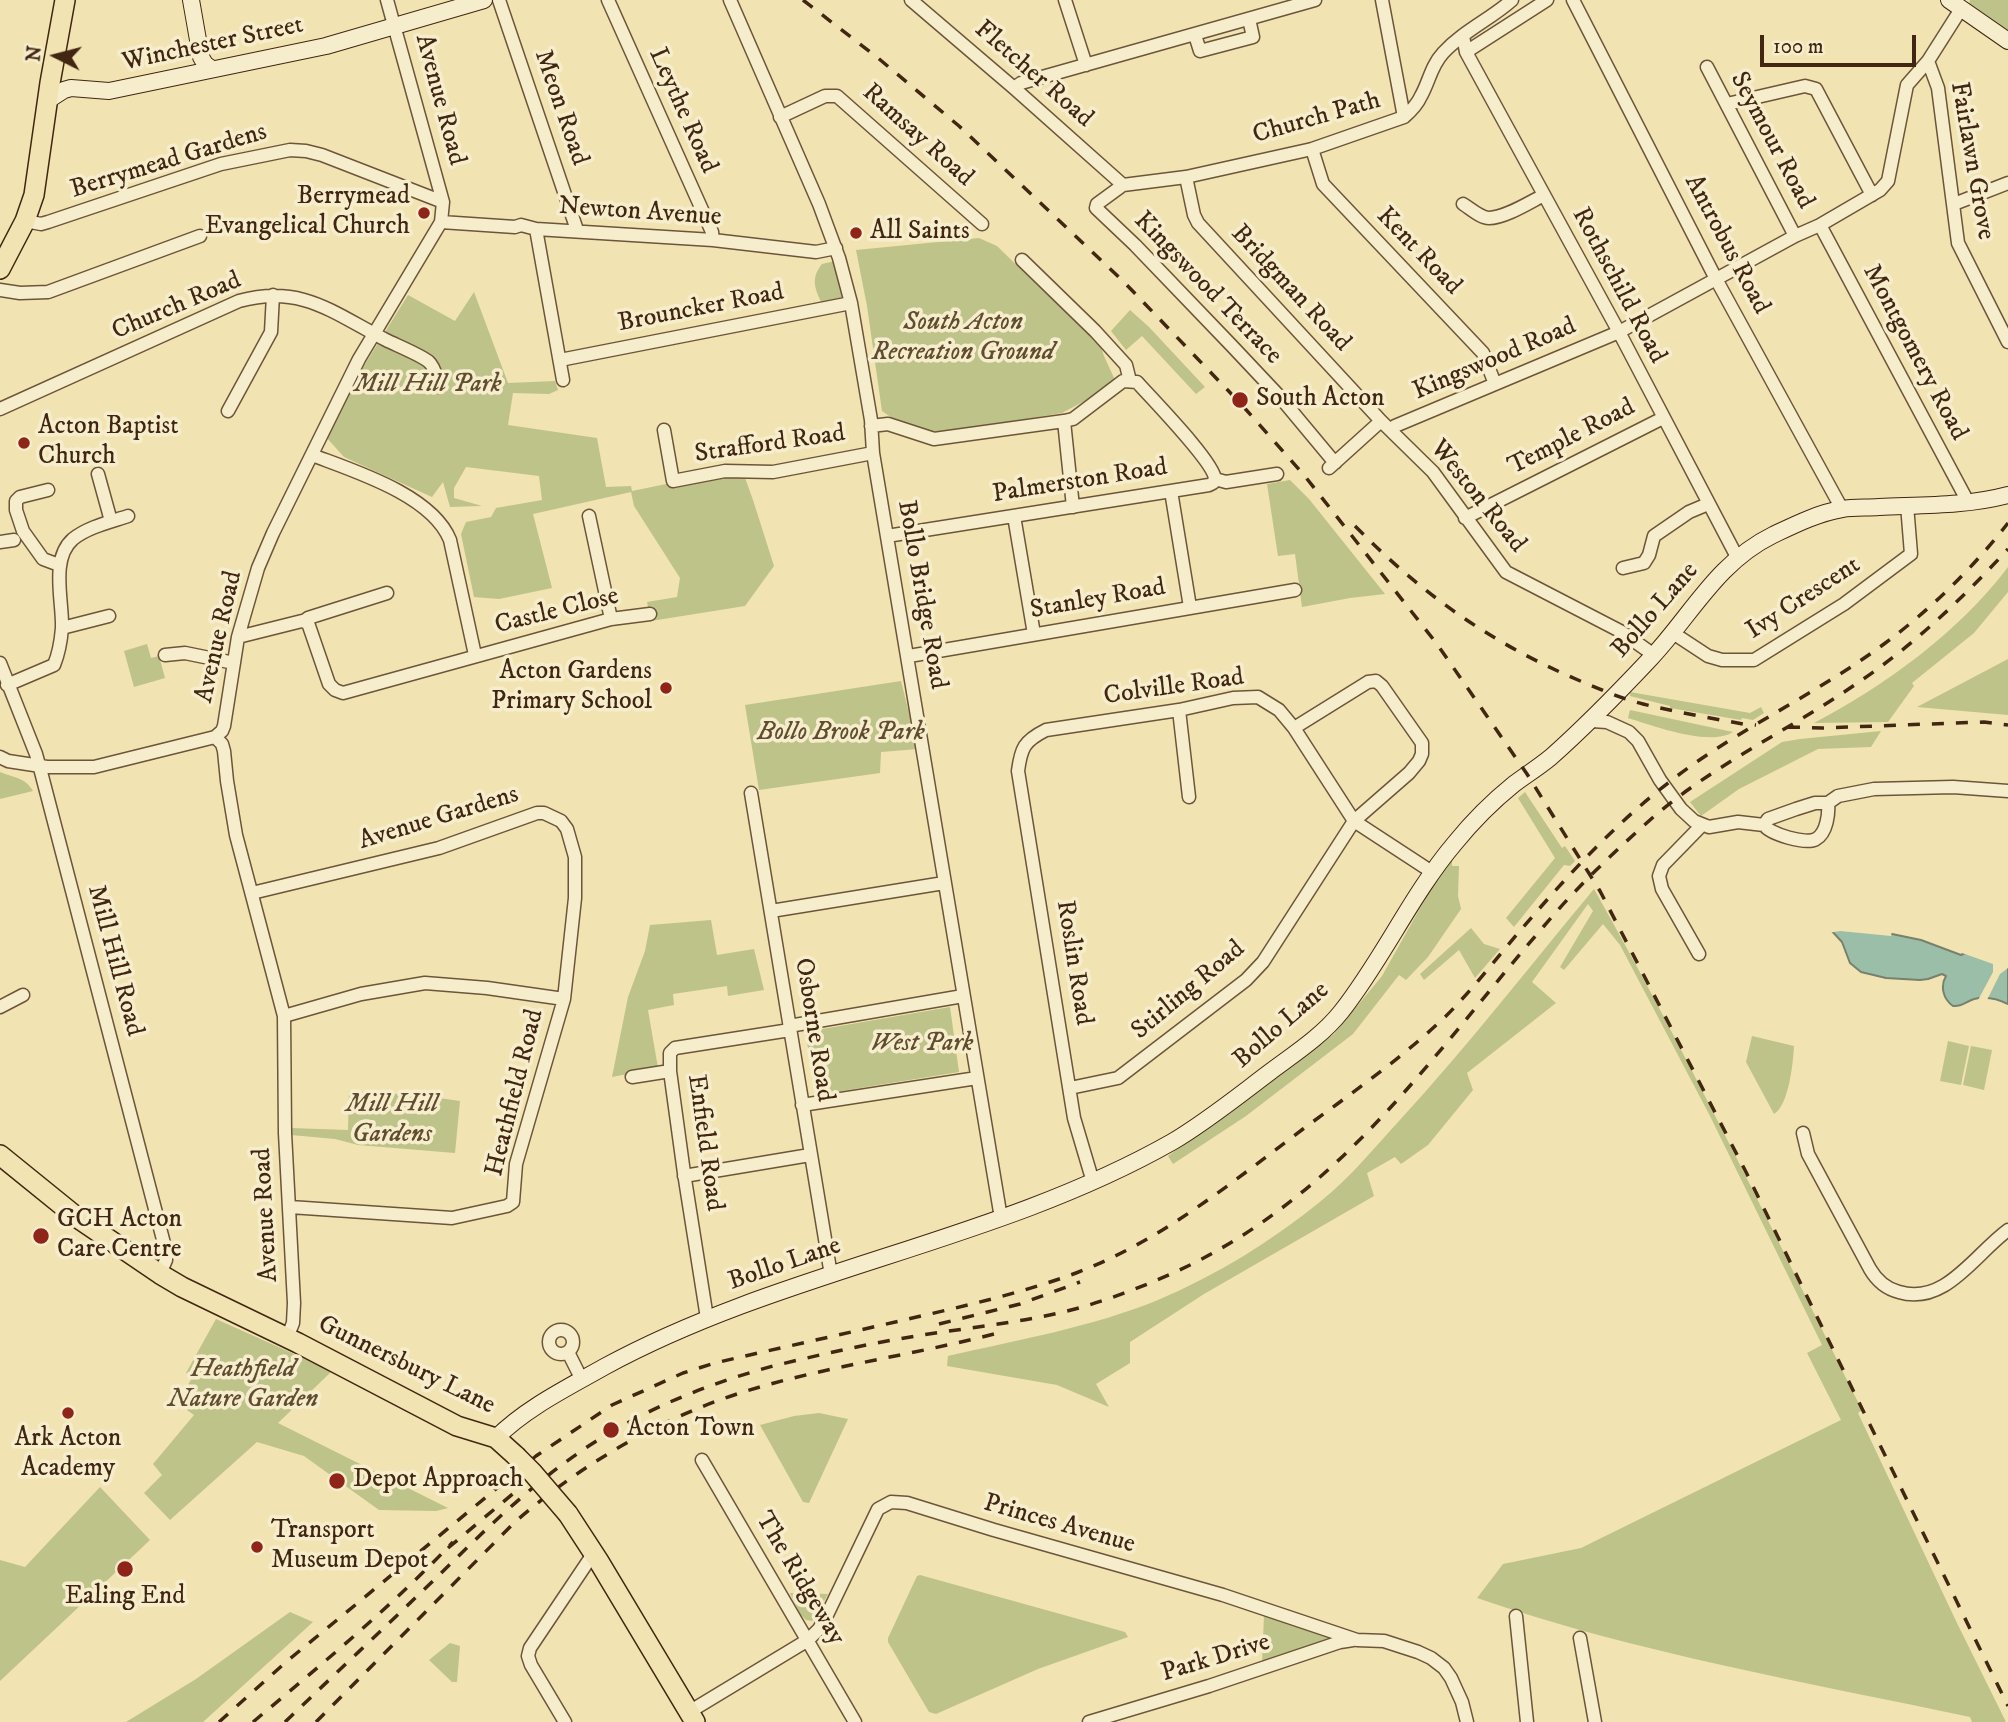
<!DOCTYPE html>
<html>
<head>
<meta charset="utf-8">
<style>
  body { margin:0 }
  #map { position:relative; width:2008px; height:1722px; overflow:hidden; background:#f1e3b2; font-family:"IM FELL DW Pica",serif }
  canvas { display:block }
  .north { position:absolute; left:21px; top:21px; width:70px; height:70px; -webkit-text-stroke:5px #f6edcd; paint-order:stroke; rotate:276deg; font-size:19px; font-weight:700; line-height:28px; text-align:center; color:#412611 }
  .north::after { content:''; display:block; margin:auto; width:24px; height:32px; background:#412611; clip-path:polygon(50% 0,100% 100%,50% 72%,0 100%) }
  .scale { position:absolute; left:1760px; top:35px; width:156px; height:32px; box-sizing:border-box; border:4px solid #412611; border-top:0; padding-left:9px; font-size:21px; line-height:24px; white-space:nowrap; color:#412611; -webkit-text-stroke:5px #f6edcd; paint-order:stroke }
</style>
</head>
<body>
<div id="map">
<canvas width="2008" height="1722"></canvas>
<div class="north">N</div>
<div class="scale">100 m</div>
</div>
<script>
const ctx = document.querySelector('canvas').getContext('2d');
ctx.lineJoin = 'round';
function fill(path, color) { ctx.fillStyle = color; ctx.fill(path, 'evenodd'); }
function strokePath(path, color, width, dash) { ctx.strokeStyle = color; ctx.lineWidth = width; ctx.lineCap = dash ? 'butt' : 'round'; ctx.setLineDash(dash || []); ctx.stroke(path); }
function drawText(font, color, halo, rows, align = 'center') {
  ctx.font = font + ' "IM FELL DW Pica",serif'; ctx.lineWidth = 7; ctx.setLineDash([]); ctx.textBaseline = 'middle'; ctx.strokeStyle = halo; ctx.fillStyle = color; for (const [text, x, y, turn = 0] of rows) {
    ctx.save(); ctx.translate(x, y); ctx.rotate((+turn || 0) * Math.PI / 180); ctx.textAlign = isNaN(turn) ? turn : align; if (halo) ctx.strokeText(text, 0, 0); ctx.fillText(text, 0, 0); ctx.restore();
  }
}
fill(new Path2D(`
  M1970,0H2008V31L1969,4Z
  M979,238L997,246L1038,286L1097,335L1104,356L1115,380L1094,396L1062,413L937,434L892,418L882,411L867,306L856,250Z
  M835,261L845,301L823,306C815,289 810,279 822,264Z
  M474,292L508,383L555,381L558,390L549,394L513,393L508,425L597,438L606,487L631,486L632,491L725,472H743L753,500L774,566L745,606L651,621L647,602L677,597L680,578L634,506L631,492L533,514L552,588L499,599L474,597L461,534L466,522L491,517L496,508L542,500L539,476L466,467L454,488V498L482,506L450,507L443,482L432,497L344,457L326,437L357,377L408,295L455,321Z
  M1130,310L1149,327L1205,387L1196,394L1142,336L1126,350L1111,331Z
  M1290,480L1309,499L1385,594L1350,598L1302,607L1295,554L1278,556L1267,484Z
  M2008,567V592L1974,633L1912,683L1914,686L1888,722L1814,723C1885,686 1960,631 2008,567Z
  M147,644L151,658L159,656L165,678L134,687L124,651Z
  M2008,659V715L1917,707Z
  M901,681L918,749L881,752L880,773L759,790L745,705Z
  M1630,692L1750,713L1761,707L1764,713L1753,720L1742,718L1741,720L1670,708V706L1630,696Z
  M1630,710L1733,732C1710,747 1654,726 1628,718Z
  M1881,731L1871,747L1818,749L1739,789L1701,816L1690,802L1782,742L1800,739Z
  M0,772C14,778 25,777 33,791L0,799Z
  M1525,792L1562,848L1565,846L1575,861L1570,866L1564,865L1514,927L1506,918L1555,858L1518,798Z
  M1452,857V866H1459L1458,896L1461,909L1428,957L1406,980L1399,975L1353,1034L1246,1116L1173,1164L1168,1156L1334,1034L1382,976L1447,860Z
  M1594,889C1690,1059 1775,1235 1862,1410L1858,1413L1956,1621L2006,1722H1972L1970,1717C1805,1682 1637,1653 1477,1598L1503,1564L1581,1548L1841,1420L1807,1353L1822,1345L1710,1116L1620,945L1603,924L1564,970L1560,967L1593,911L1588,904L1532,982L1556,1003L1467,1073L1473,1090L1428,1145L1401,1164L1395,1157L1367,1173L1374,1196L1204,1294L1130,1342V1363L1096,1384L1109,1407L1057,1385L947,1366L948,1356C1018,1340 1092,1327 1158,1300C1217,1275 1272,1241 1321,1201C1350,1178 1374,1148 1399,1121C1467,1047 1529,967 1594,889Z
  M711,920L717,955L754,949L764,990L728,996L727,986L673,994L674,1005L648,1010L658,1068L612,1077L628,997L645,951L650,925Z
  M1471,928L1484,944L1500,949L1475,978L1459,950L1424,980L1420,974Z
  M950,1007L959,1072L817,1095L805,1032Z
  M1752,1036L1794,1046C1793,1063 1789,1105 1774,1114L1746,1062Z
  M1948,1041L1969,1046L1961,1085L1940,1081Z
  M1971,1046L1992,1050L1984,1090L1963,1085Z
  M349,1091L418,1095L460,1101L455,1153L358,1145L335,1139L291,1135V1128L348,1130Z
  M216,1319L332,1371L278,1423L448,1508L436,1511L379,1510L304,1456L257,1442L170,1520L144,1493L162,1475L153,1464L194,1415L187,1410L189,1405L186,1403L191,1395L186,1388L192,1378L186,1373Z
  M819,1413L848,1419L809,1503L803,1502L760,1425L794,1416Z
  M100,1487L150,1540L0,1681V1560L25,1567Z
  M920,1575L1125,1632L1128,1637L1038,1669L936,1714L929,1712L888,1642V1638L917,1576Z
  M790,1593L828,1594L816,1616L812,1621L806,1620L800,1614Z
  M290,1612L313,1622L203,1722H126L196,1679Z
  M1264,1615L1332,1634V1643L1262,1664Z
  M450,1643L460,1646L457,1682H452L429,1660Z`), '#bec389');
const water = new Path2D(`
  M1830,929H1868L1921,940L1961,955L1965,953L2008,962V1004C1998,999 1985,996 1974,999C1965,1002 1962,1007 1953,1006C1943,999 1940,986 1946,976L1942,974L1928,979L1920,980L1886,978L1861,972L1850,963L1842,942Z`);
fill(water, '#9bbea9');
strokePath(water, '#77816c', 2);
fill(new Path2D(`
  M1833,921L1857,924L1892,931L1891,936L1840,931L1828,933L1827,926Z
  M1970,949L2008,958V968L2000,974L1986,1002H1977L1993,972V964L1962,953L1964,950Z`), '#f1e3b2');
const street = new Path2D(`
  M499,0L577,230
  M608,0L712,232L713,240
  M730,0L819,204L839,258L851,303L871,420L873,453L1001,1218
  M911,0L1014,88L1123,185
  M1065,0L1086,65
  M1382,0L1404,117
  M1573,0L1716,279L1842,509
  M1195,35L1200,51L1253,37L1249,19
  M1463,36L1466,52L1619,332L1737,557
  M1466,52L1547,0
  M1928,61L1938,88L1958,243L2008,342
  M1707,67L1795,236
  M1014,88L1021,83L1315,0
  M1727,104L1805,86L1816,89L1872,195
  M780,117L825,96H837L982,224
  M1312,149L1323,184L1483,353L1495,384
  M1186,177L1194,215L1198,223L1381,421L1433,472L1506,572L1620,631L1654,655
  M1463,204C1471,209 1481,218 1489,218C1505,218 1530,202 1544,195
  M1954,204L2008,183
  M25,221L41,224L48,222L221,164L290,150L306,151L322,155L443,202
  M441,222L515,227L521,225L536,229L713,240L816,252L836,248
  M1820,225L1968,502
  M536,229L563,380
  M1022,260L1095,331L1126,365L1130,381
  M0,290L20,293L48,292L200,236
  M560,360L851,303
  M0,409L239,301C302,284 333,313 386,340C396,345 423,356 429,362C435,367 437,380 440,387
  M228,411L271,332L273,295
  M1064,421L1073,507
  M871,426L888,424L934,439L1064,421L1073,419L1123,381L1137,382C1152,399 1214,462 1215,479
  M664,430L673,481L725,471L773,472L873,453
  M1391,430L1395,426L1619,332L1795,236L1820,225L1880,190L1888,181L1907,85L1928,61L1961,9
  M312,455C354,471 432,495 450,540L475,655
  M1335,463L1280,397L1232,346L1135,245L1096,208L1097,204L1123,185L1186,177L1312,149L1404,117C1411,111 1417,105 1421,96C1429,82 1431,66 1443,53C1463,31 1491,19 1512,0
  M1329,468L1381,421
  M98,474L111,521
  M1215,479L1226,482L1277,474
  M48,490L20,497L16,501V510L23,531L43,559L59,565
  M1171,491L1190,607
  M589,516L611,619
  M1014,516L1034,634
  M1465,518L1663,418
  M887,536L1209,485L1213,483L1215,479
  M0,542L14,540
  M1623,568L1644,563L1649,555L1654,536L1689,512L1708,504
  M304,621L308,618L387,593
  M62,628L109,616
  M1673,633L1708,656L1722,660H1754L1844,604L1911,554L1907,505
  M238,637L302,621L308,623L329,684L335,690L343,693L611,619L650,614
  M165,655L185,653L234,663
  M909,656L1295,590
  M0,663L36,754L41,772L166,1251V1260L160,1274
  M7,685L54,665C59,653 61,640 62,628C63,601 50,559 73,539C88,527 110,522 128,516
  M1179,710L1189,797
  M1592,721L1607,722L1629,732L1638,741L1660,780L1681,809L1694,821L1709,827L1738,822L1764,825
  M215,737L222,744L224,751L227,781L236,835L284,1016L285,1133L294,1303L293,1323L287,1338
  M0,757L8,761L47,767H94L215,737L222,731L224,726L238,637L258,568L273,533L359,359L441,222L443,202L387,0
  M751,793L831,1275
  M1764,825L1768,819L1796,809L1815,803H1828L1838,796L1874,789L1953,787L2008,791
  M1764,825C1770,834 1806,845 1816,839C1827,833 1829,813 1828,803
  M252,893L439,848L537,813H544L561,821L567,829L575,857V898L564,999L516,1164L513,1202L507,1206L452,1218L290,1207
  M771,911L944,883
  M1699,954L1662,889L1659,876L1663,865L1702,825
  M0,1007L23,995
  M284,1016L361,994L425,983L487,988L564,999
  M789,1026L963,996
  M632,1077L670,1071
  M1070,1088L1118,1078L1246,980L1263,962L1354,821L1409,773L1419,761L1422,754V743L1382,686L1376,681L1368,682L1294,728
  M802,1105L977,1078
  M1803,1133L1808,1154L1870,1269C1877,1281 1887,1289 1899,1292C1945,1306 1975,1254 2008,1230
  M684,1176L810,1155
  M1093,1182L1074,1118L1018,771C1021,748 1024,741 1046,730L1179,710L1233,698L1258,697L1279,710L1294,728L1354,821L1432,872
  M707,1318L684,1173L670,1071V1053L675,1048L790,1030
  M549 1342a12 12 0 1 1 24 0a12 12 0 1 1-24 0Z
  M568,1352L582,1380
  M702,1460L855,1722
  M1516,1616L1527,1722
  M1580,1638L1595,1722
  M689,1712L808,1640L819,1629L826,1617L878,1509L891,1502L907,1503L994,1530L1223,1595L1357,1640L1384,1641L1418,1652L1431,1658L1444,1668L1451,1678L1462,1702L1467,1722
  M565,1722L531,1665L528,1656L530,1648L593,1554
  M1089,1722L1209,1686L1340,1642L1353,1640`);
const secondary = new Path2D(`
  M191,0L201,57L205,64L212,69
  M1949,0L2008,41
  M47,101L64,90L71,88L109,91L326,46L484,0
  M496,1438C526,1408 567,1388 604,1367C784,1269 994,1243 1172,1142C1206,1122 1238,1096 1270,1072C1294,1054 1322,1036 1341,1012C1383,959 1411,895 1455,843C1472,822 1493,801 1514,784C1526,775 1539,767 1551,757C1586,726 1618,693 1650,659C1691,616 1716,563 1773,535C1794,525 1818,513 1842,509C1854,507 1867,508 1879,507C1922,505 1967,506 2008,495`);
const primary = new Path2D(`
  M0,269L25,221L34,195L50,83L65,0
  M0,1155L79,1219L160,1274L182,1287L298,1343L457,1426L496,1438L516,1456
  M568,1514L598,1560L695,1722`);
strokePath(street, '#6d5539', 15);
strokePath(secondary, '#412611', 18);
strokePath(primary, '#412611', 22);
strokePath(street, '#f6edcd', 12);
strokePath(secondary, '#f6edcd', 16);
strokePath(primary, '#f1e3b2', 19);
strokePath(new Path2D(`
  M803,0L878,58L959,126L1123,281L1241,404L1304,475L1437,644L1527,774L1600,891L1746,1172L2008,1706
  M1355,526C1422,594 1489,642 1578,680C1599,689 1620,698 1643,704C1676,712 1710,718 1743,724L1756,725
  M1788,727L1822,728L1984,722L2008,725
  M939,1324L1020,1304L1080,1282
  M448,1548L515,1492
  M219,1722L286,1662L536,1456L612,1405L683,1373L715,1363C779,1348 844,1334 908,1319C965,1306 1022,1293 1076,1273C1161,1241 1231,1183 1303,1129C1352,1093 1402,1058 1446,1016C1472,990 1495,960 1519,932C1562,882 1606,833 1658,791C1727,734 1811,698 1884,644C1930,610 1973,568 2008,523
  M253,1722C322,1664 391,1607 453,1542
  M285,1722C334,1675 384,1628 433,1581C491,1524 551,1464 624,1425C670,1399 722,1380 773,1366C815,1356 857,1346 899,1339C959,1328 1020,1324 1079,1308C1117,1297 1155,1282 1190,1265C1347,1187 1433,1054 1544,926C1576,888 1613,853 1650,820C1712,765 1788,731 1856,684C1913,646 1962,599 2008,549
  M316,1722L515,1522C577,1468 647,1426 725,1398C812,1368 905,1357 994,1334`), '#412611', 3.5, [12, 12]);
const primaryBridge = new Path2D(`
  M516,1456L532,1472L568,1514`);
strokePath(primaryBridge, '#412611', 22, []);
strokePath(primaryBridge, '#f1e3b2', 19);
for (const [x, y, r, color] of [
  [424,213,7,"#8f2418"],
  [856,233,7,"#8f2418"],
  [1240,400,9,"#8f2418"],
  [24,443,7,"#8f2418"],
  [666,688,7,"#8f2418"],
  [41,1236,9,"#8f2418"],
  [68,1413,7,"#8f2418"],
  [611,1430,9,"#8f2418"],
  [337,1481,9,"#8f2418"],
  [257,1547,7,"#8f2418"],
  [125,1569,9,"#8f2418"]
]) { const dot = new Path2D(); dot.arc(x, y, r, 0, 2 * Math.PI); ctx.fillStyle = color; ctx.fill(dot); strokePath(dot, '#f6edcd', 2.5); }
drawText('26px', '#412611', '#f6edcd', [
  ["Winchester Street",213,45,-12],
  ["Fletcher Road",1033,75,41],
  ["Avenue Road",439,100,75],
  ["Meon Road",560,108,71],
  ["Leythe Road",682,111,66],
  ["Church Path",1317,119,-16],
  ["Ramsay Road",917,136,42],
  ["Seymour Road",1771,141,62],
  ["Fairlawn Grove",1971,161,80],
  ["Berrymead Gardens",169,162,-17],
  ["Newton Avenue",640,213,4],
  ["Antrobus Road",1726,245,62],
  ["Kent Road",1418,252,46],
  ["Rothschild Road",1618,286,62],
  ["Kingswood Terrace",1207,289,46],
  ["Bridgman Road",1290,289,47],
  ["Church Road",177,307,-23],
  ["Brouncker Road",701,309,-11],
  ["Montgomery Road",1914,353,62],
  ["Kingswood Road",1495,360,-23],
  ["Temple Road",1572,438,-27],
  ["Strafford Road",770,445,-8],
  ["Palmerston Road",1080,482,-9],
  ["Weston Road",1477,497,51],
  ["Bollo Bridge Road",921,595,80],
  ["Ivy Crescent",1804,599,-33],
  ["Stanley Road",1098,600,-10],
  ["Bollo Lane",1656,611,-49],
  ["Castle Close",557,612,-14],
  ["Avenue Road",220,637,-77],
  ["Colville Road",1174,688,-8],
  ["Avenue Gardens",439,819,-17],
  ["Mill Hill Road",114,961,75],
  ["Roslin Road",1073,963,81],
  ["Stirling Road",1189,991,-40],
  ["Bollo Lane",1282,1026,-41],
  ["Osborne Road",813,1030,81],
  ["Heathfield Road",516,1093,-76],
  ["Enfield Road",704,1143,82],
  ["Avenue Road",267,1215,-93],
  ["Bollo Lane",785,1265,-19],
  ["Gunnersbury Lane",406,1366,26],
  ["Princes Avenue",1059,1525,16],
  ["The Ridgeway",799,1579,59],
  ["Park Drive",1216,1659,-17]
]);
drawText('26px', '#412611', '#f6edcd', [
  ["Berrymead",410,198,"right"],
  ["Evangelical Church",410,228,"right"],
  ["All Saints",870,233],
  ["South Acton",1256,400],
  ["Acton Baptist",38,428],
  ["Church",38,458],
  ["Acton Gardens",652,673,"right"],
  ["Primary School",652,703,"right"],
  ["GCH Acton",57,1221],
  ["Care Centre",57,1251],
  ["Acton Town",627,1430],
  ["Ark Acton",68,1440,"center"],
  ["Academy",68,1470,"center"],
  ["Depot Approach",353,1481],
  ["Transport",271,1532],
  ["Museum Depot",271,1562],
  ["Ealing End",125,1598,"center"]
], 'left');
drawText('italic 26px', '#604d2f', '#f6edcd', [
  ["South Acton",963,324],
  ["Recreation Ground",963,354],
  ["Mill Hill Park",428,386],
  ["Bollo Brook Park",841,734],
  ["West Park",922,1045],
  ["Mill Hill",392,1106],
  ["Gardens",392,1136],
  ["Heathfield",243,1371],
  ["Nature Garden",243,1401]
]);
</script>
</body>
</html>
